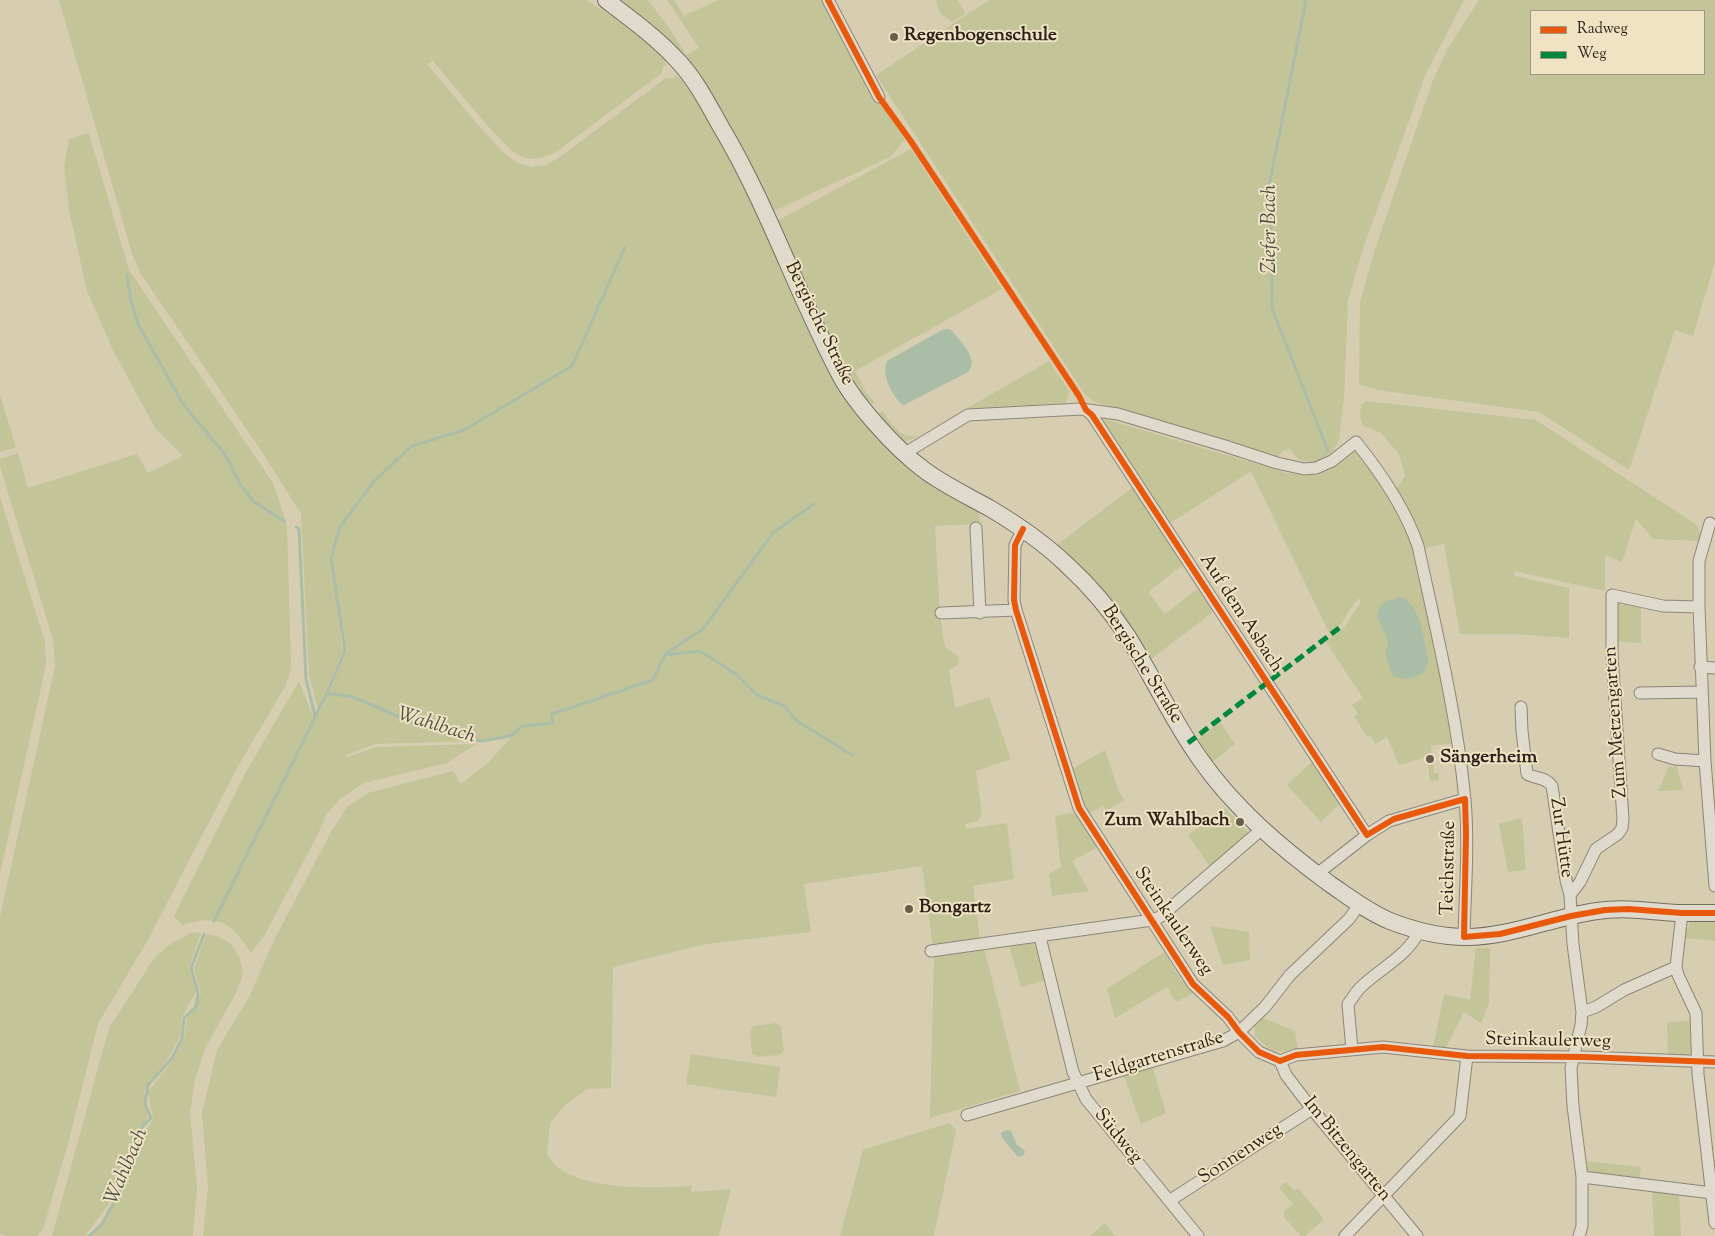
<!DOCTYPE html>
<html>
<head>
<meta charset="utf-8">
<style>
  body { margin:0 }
  #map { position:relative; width:1715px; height:1236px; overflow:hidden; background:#d7cdb1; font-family:"Sorts Mill Goudy",serif }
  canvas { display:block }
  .legend { position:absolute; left:1530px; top:10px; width:175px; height:65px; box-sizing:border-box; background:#efe3c3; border:1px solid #a1967f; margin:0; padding:6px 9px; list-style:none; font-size:15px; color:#2b2319 }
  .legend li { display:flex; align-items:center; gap:10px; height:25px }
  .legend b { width:25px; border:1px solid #a1967f }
</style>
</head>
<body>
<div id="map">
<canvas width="1715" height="1236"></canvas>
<ul class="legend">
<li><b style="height:6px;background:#e8590c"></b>Radweg</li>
<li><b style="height:6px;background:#00873e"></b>Weg</li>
</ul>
</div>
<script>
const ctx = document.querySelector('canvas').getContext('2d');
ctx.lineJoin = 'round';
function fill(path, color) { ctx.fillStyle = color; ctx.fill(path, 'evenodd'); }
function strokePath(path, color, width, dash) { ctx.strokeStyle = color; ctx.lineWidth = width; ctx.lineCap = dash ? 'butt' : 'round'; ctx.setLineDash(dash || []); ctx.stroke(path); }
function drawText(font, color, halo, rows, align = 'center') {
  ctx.font = font + ' "Sorts Mill Goudy",serif'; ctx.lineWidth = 4; ctx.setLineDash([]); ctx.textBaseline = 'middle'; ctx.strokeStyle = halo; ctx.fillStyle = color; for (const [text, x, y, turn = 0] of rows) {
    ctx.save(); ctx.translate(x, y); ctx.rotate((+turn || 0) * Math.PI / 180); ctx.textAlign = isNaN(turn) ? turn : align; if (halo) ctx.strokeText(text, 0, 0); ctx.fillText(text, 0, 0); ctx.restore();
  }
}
fill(new Path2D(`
  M59,0H586C605,12 663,43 667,65L666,67L664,64L662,73L556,152C544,158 532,162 519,155C510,151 503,142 496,135C474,111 454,86 433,61L427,64L480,127L504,153L516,162L531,167L546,165L560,157L666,78H674L676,79L673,75L683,79L718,131L827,361L930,483L941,491L979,512L980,524L935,526L940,616L945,647L958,656L959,659L958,665L949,670L955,708L989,697L1011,759L976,771L982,813L978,821L965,824L966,829L1007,823L1014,879L973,886L980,941L933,948L922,866L804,884L811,932L706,944L613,967L611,1088L587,1089L566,1104L550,1123L547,1154C550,1158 553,1163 556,1166C586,1191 655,1188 692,1186L691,1192L731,1189L719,1236H203L208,1188L202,1113L217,1050L249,997L275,938L331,832L347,807L368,793L453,771L461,784L489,762L510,738V736L476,741L376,744L346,755L347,757L376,747L476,744L447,763L364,783L340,799L327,814L317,836L264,936L251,953C231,922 219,914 182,925L174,916L246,772L299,681L313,716L320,712L347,651L343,632L340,633L343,652L318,709L309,675L301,514L262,452L141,274L133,257Z
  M619,0H648L670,29L686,55L699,48L667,0H674L684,16L718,0H823L866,82L905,139L890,157L774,211L771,210L738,144Z
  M935,0H958L965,14L952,22L941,14Z
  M989,0H1464L1425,76L1364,246L1348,300L1344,399L1339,440L1331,454L1314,463L1299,460L1290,449L1282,451L1278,458L1094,402L1084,393L876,75Z
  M1479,0H1715V262L1693,336L1675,330L1629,470L1539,412L1377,390L1359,384L1360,302L1375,249L1433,80L1448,48ZM1531,11H1704V74H1531Z
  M89,133L129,270L273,483L287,524L291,668L286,685L237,768L149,938L98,1024L69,1140L43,1229L37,1236H7L0,1234V917L55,666L53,640L0,466V459L18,453L28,488L137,454L148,473L183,456L155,428L112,348L87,291L69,210L64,167L69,139Z
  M911,149L1002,289L855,371L867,394L875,403L871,404L867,403L837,357L777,221Z
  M1049,361L1070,392L1065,403L966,409Z
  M0,395L16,447L0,452Z
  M1366,401L1536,420L1697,525L1701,536L1700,541L1653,539L1636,519L1622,562L1605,555V591L1514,571L1515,576L1569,588V638L1515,634H1460L1444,544L1423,549L1394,492L1405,476L1399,454L1381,433L1362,425L1360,414L1361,405Z
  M882,411C893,424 898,438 918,436L902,443L879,417V413Z
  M1105,419L1287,473L1318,475L1346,457L1352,451L1357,452L1364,457L1394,503L1413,547L1431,632L1434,631L1454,743L1431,746L1434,773H1439V780L1430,781L1427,757L1399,765L1387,737L1376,744L1371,738V735L1367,737L1354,716L1358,714L1352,705L1363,698L1326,642L1345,627L1356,609L1361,603L1359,598L1352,606L1342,623L1329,633L1251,471L1169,524L1102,422Z
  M1133,487L1184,564L1148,592L1165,614L1199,588L1214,611L1150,660L1089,575L1057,545Z
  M0,497L45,642L46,665L0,874Z
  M1620,602L1641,604V643L1614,641L1616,606Z
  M1220,722L1235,744L1211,763L1196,741Z
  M1105,750L1118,789L1124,800L1106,811L1103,806L1089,814L1084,806L1072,769Z
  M1312,762L1341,803L1321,822L1287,785Z
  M1676,764L1683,790L1658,791L1669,766L1673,768Z
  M1225,808L1250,834L1211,868L1188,835Z
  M1072,813L1081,817L1100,846L1072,861L1089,891L1052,896L1049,874L1061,867L1055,816Z
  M1522,818L1526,870L1508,872L1499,824Z
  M1691,920L1715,921V941L1684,938Z
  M1210,926L1249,932L1250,960L1223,965Z
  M193,932L201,933L189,968L196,992L182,1017L180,1037L169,1057L144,1091L148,1117L125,1158L118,1192L85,1236H52L109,1028L155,957L173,942Z
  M206,934L217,936L230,943L240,958L243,975L236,993L206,1047L195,1079L190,1112L197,1187L193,1236H91L122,1194L130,1160L153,1119L148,1092L173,1060L184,1039L187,1018L201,993L194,968Z
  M1031,942L1036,947L1045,980L1021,987L1009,945Z
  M984,948L1020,1091L930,1118L934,955Z
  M1476,948H1490L1489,1003L1481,1023L1464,1012L1445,1049L1433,1047L1444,994L1470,1000Z
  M1164,952L1181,980L1195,992L1176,1002L1167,987L1115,1018L1107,989Z
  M1263,1018L1295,1031L1298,1051C1274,1053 1273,1053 1255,1036V1026Z
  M1693,1020L1694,1050L1686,1057L1668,1056L1667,1023Z
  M777,1023L781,1027L784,1050L780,1055L758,1057L752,1054L750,1031L754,1026Z
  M691,1054L780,1067L776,1097L686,1084Z
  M1152,1065L1166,1113L1141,1124L1123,1074Z
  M949,1123L956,1130L934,1236H840L863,1150Z
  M1586,1161L1641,1167L1639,1181L1593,1175L1587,1169Z
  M1286,1182L1294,1191L1298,1188L1324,1219L1305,1236H1301L1284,1217V1211L1293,1204L1279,1188Z
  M1652,1189L1679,1192L1681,1236H1654Z
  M1105,1223L1115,1236H1090Z`), '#c4c499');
fill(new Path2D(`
  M948,329L952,331C960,341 980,359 968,372L912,401L904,405L901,404C892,394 881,375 887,361L942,330Z
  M1400,597C1421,603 1424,641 1428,660C1428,678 1405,683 1392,675L1385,653L1388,644L1385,634L1377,617C1378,603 1387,601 1400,597Z
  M1006,1130L1011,1131L1017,1145L1025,1151L1024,1155L1018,1157L1002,1138L1001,1133Z`), '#aabea7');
strokePath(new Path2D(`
  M1306,0L1270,181L1272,308L1328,451
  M127,275L131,301L138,324L183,404L226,456L240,484L253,501L284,521
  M296,527L299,529L306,679L315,716
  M665,654L703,629L773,533L814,504
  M327,693L345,651L331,558L340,527L374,481L412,446L464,430L572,366L625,247
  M214,921L327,693L353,697L411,722L420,721L458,737L481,741L511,736L522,726L552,723V714L653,680L665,655L700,651L736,674L757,695L784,706L797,721L852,755
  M89,1236L102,1224L119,1193L128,1159L141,1141L142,1127L151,1118L145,1104L148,1085L172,1058L182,1039L184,1018L196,1007L198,993L191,968L204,934`), '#aabea7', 3);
const street = new Path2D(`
  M828,0L879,97
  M1086,410L1092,415L1367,835
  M905,453L968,415L1081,409L1118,414L1225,446L1277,463L1304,469L1316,468L1332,461L1356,442C1381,473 1405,508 1418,546C1436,630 1457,714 1465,800C1469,845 1465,892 1464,937
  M1710,523L1699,561V607L1705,761L1715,886
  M976,528L980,613
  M1023,529L1015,545L1014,600L1016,610L1079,808L1193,984L1228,1017L1239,1032L1259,1052L1280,1061L1296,1055L1383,1047L1467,1056L1584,1057L1715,1062
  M941,613L1016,610
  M1700,667L1715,668
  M1640,693L1702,692
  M1521,707L1522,731L1527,774C1536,779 1546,777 1552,786L1566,880L1570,895
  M1658,754L1675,759L1705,761
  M1317,874L1367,835L1389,821L1465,799
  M1040,937L1073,1072L1086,1099L1198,1236
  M931,951L1152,920L1160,917L1262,829
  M1676,967L1678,975L1696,1013L1698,1074L1715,1223
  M1582,1012L1596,1007L1624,990L1676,967L1682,913
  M1352,1050L1348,1004C1352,999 1355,993 1360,988C1379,969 1408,956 1419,931
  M1280,1061L1286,1075L1312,1109L1417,1236
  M967,1115L1223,1041L1239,1032L1265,1007L1290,975L1349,919L1359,905
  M1582,1177L1712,1193
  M1169,1201L1312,1109
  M1345,1236L1460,1116L1467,1056
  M1579,1236L1582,1226V1177L1573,1106L1571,1068L1581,1025L1582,1012L1573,944L1570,895L1580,882L1596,849L1618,834L1622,828L1623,819L1612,656V595L1663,606L1699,607`);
const secondary = new Path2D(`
  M606,0C631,19 657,38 678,61C696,80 708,104 721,127C768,206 797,294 840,375C856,405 896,449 923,469C944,485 968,496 991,509C1018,525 1044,543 1067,565C1090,586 1111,611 1128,637C1153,677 1172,720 1200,759C1234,808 1281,848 1330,884C1349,897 1368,912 1390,921C1413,930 1441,937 1466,937C1511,937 1553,917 1597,911C1623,907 1650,911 1676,913C1689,913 1702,913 1715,913`);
strokePath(street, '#8d8676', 13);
strokePath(secondary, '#756f61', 18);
strokePath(street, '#e0dacc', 11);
strokePath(secondary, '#e0dacc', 16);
strokePath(new Path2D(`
  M1188,743L1343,625`), '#00873e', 5, [10, 5]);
strokePath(new Path2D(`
  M828,0L879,97L910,140L1079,396L1086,410L1092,415L1367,835L1394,819L1465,799L1466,834L1464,937L1500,934L1571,916L1605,910L1628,909L1682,913H1715
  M1023,529L1015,545L1014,600L1016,610L1079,808L1193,984L1228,1017L1239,1032L1259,1052L1280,1061L1296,1055L1383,1047L1467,1056L1584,1057L1715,1062`), '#e8590c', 6);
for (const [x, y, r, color] of [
  [894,37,5,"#675e4e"],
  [1430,759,5,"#675e4e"],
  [1240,822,5,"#675e4e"],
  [909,909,5,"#675e4e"]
]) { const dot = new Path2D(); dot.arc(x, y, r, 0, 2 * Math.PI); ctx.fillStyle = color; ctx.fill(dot); strokePath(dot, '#efe3c3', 2); }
drawText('bold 19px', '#2b2319', '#efe3c3', [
  ["Regenbogenschule",904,37],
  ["Sängerheim",1440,759],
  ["Zum Wahlbach",1230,822,"right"],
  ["Bongartz",919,909]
], 'left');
drawText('19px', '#2b2319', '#efe3c3', [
  ["Bergische Straße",818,324,64],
  ["Auf dem Asbach",1240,614,57],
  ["Bergische Straße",1141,665,58],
  ["Zum Metzengarten",1617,722,-94],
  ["Zur Hütte",1560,838,82],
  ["Teichstraße",1450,868,-89],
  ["Steinkaulerweg",1172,922,56],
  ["Steinkaulerweg",1548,1042,1],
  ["Feldgartenstraße",1159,1058,-17],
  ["Südweg",1117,1137,51],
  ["Im Bitzengarten",1346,1150,51],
  ["Sonnenweg",1241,1155,-33]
]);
drawText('italic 20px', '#4b5042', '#efe3c3', [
  ["Ziefer Bach",1272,229,-90],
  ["Wahlbach",436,727,17],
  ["Wahlbach",128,1167,-67]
]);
</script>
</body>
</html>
